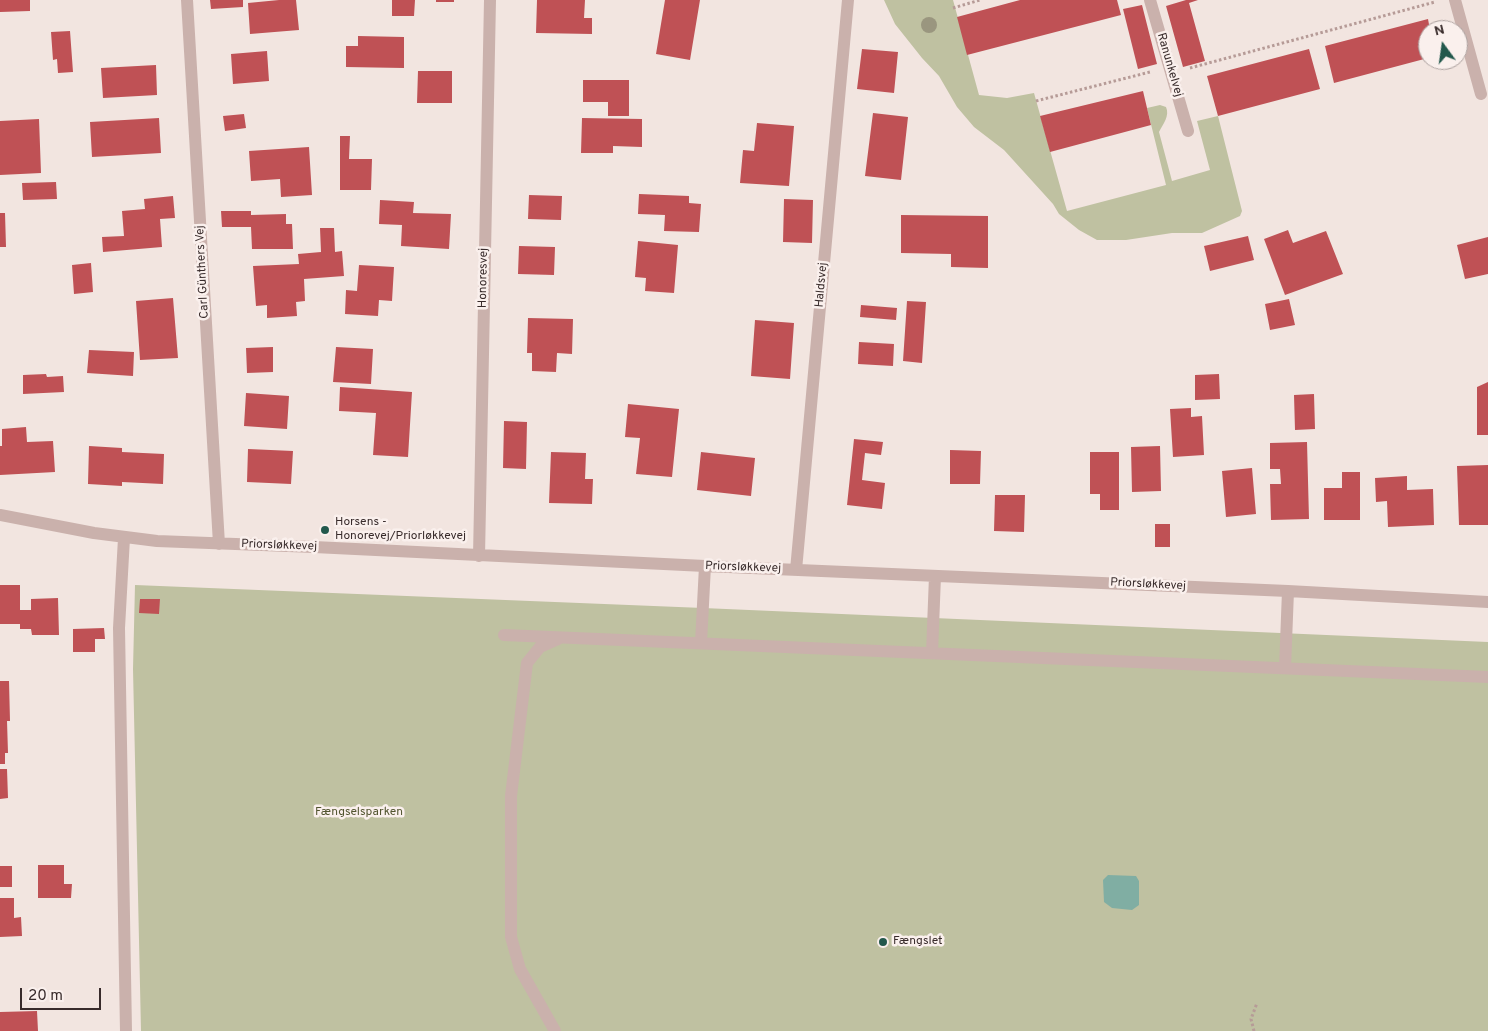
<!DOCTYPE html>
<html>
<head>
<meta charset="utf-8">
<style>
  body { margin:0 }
  #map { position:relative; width:1488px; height:1031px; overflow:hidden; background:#f2e5e0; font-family:Overpass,sans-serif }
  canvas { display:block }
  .north { position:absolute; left:1418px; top:20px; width:50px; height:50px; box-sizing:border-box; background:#faf0ed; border:1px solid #aca19f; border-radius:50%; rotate:346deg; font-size:14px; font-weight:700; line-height:20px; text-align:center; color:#382b2b }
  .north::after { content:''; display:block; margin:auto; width:18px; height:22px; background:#22584c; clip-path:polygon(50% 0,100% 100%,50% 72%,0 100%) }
  .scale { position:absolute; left:20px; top:988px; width:81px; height:22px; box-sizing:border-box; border:2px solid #382b2b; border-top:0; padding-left:6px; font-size:15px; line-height:18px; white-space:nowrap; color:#382b2b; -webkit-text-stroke:4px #faf0ed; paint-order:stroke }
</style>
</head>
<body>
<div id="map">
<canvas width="1488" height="1031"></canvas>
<div class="north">N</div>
<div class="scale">20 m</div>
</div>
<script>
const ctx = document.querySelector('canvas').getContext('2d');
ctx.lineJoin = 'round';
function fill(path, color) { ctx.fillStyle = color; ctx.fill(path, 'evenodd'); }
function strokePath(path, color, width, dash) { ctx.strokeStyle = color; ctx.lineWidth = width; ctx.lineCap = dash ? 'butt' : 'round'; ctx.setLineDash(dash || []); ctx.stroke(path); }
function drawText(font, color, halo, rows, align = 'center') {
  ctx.font = font + ' Overpass,sans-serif'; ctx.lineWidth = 5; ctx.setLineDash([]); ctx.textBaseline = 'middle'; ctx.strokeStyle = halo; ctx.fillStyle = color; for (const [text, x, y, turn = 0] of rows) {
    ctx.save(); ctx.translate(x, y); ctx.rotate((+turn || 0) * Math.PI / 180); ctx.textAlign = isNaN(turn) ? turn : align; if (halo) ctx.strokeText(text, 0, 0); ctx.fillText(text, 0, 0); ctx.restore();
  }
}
fill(new Path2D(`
  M884,0H953L979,95L1007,98L1034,93L1067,211L1166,185L1147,108L1160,105L1166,107C1170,116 1163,124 1159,132L1172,181L1210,170L1197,121L1218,116L1242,211L1240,216L1202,233H1172L1126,240H1097L1079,230L1059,214L1053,204L1004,150L974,127L957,107L939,76L922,58L895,24Z
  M135,585L703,608L1488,642V1031H141L133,669Z`), '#bfc1a1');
fill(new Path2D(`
  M1108,875L1136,876L1139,881V905L1132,910L1112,908L1104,902L1103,880Z`), '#80aea3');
fill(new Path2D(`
  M0,0H30V11L0,12Z
  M210,0H243V7L211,9Z
  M279,0H296L299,30L250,34L248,3Z
  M392,0H415L414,16H392Z
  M436,0H454V2H436Z
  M537,0H585L584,18H592V34L536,33Z
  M665,0H700L690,60L656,54Z
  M1020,0H1117L1121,15L967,55L957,17Z
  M1186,0H1198L1189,3L1205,61L1183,67L1166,6Z
  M1142,5L1157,64L1138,69L1123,9Z
  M1428,19L1430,30H1428V58L1334,83L1325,46Z
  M70,31L73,72L58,73L57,59L53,60L51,32Z
  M358,36L404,37V68L346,67V46H358Z
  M862,49L898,52L894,93L857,89Z
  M1309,49L1320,89L1218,116L1207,76Z
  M267,51L269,81L233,84L231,54Z
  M156,65L157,95L103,98L101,68Z
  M418,71H452V103H417Z
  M583,80H629V116H608V102H583Z
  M1143,91L1151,125L1050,152L1040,116Z
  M873,113L908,117L901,180L865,176Z
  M244,114L246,128L225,131L223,116Z
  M159,118L161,153L92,157L90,122Z
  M582,118L642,119V147L613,146V153H581Z
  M39,119L41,173L0,175V121Z
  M757,123L794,126L789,186L740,183L743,150L754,151Z
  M340,136H350L349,159H372L371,190H340Z
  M309,147L312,195L281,197L280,179L251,181L249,151Z
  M56,182L57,199L23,200L22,183Z
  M639,194L689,196V203L701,204L699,232L664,231L665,215L638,214Z
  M529,195L562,196L561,220L528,219Z
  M173,196L175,218L160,219L162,247L103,252L102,237L124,236L122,211L145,209L144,199Z
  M784,199L813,200L812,243L783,242Z
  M380,200L414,202L413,213L451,214L449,249L401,246L402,225L379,224Z
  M221,211H251V215L286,214V224H292L293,249H252L251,227H222Z
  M0,213H5L6,247H0Z
  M901,215L988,216V268L951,267V254L901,253Z
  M320,228H334L335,252L342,251L344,276L304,279L305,301L296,302L297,316L267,318V305L256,306L253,266L299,264L298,254L321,252Z
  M1288,230L1293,243L1326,231L1343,274L1285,295L1264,239Z
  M1248,236L1254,260L1210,271L1204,246Z
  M1488,237V274L1465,279L1457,245Z
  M638,241L678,245L674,293L645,291L646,278L635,277Z
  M519,246L555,247L554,275L518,274Z
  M91,263L93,292L74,294L72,265Z
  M359,265L394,267L392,301L379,300L378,316L345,314L346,290L357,291Z
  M173,298L178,358L140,360L136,301Z
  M1289,299L1295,325L1270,330L1265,304Z
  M907,301L926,302L922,363L903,361Z
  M861,305L897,308L896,320L860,317Z
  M528,318L573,319L572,354L557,353L556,372L532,371V353H527Z
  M755,320L794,323L790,379L751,376Z
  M859,342L894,344L893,366L858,364Z
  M273,347V372L247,373L246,348Z
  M336,347L373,349L371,384L333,382Z
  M89,350L134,352L133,376L87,373Z
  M46,374L47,377L63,376L64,392L23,394V375Z
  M1219,374L1220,399L1195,400V375Z
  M1488,382V435H1477V387Z
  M340,387L412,392L408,457L373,455L376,413L339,411Z
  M246,393L289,396L287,429L244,426Z
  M1314,394L1315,429L1295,430L1294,395Z
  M628,404L679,409L672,477L636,474L640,438L625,437Z
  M1191,408V417L1202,416L1204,455L1173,457L1170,409Z
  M504,421L527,422L526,469L503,468Z
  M26,427L27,442L53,441L55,472L0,475V446H2V429Z
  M854,439L883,442L881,455L865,453L862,480L885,483L882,509L847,505Z
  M1307,442L1309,519L1271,520L1270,484H1281L1280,469H1270V443Z
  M89,446L122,448V452L164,454L163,484L122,482V486L88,484Z
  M1160,446L1161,491L1132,492L1131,447Z
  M248,449L293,451L291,484L247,482Z
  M950,450L981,451L980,484H950Z
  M551,452L586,453L585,479H593L592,504L549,503Z
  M701,452L755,458L751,496L697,490Z
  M1090,452H1119V510H1100V494H1090Z
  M1488,465V525H1459L1457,466Z
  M1252,468L1256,514L1226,517L1222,471Z
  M1342,472H1360V520H1324V488H1342Z
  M1407,476V490L1433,489L1434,525L1388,527L1387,501L1376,502L1375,478Z
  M995,495H1025L1024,532L994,531Z
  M1155,524H1170V547H1155Z
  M0,585H20V610H31V599L58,598L59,635H32L31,629H20V624H0Z
  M140,599H160L159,614L139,613Z
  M104,628L105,639H95V652H73V629Z
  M0,681H9L10,721H7L8,753H5V764H0Z
  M0,769H7L8,798L0,799Z
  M38,865H64V884H72L71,898H38Z
  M0,866H12V887H0Z
  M0,898H14V918L21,917L22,936L0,937Z
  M37,1011L38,1031H0V1012Z`), '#bf5155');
strokePath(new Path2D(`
  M953,8L980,0
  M1190,68L1435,2
  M1036,101L1150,72
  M1254,1031L1251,1019L1257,1003`), '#b69b97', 3, [2.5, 2.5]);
strokePath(new Path2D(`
  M187,0L219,544
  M1150,0L1188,131
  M1455,0L1481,94
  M0,515L94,533L157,541L314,547L705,566L1288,591L1488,602
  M124,538L119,628L126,1031
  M479,556L490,0
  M796,570L848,0
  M504,635L1488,677
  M701,643L705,566
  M932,653L935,576
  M1285,668L1288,591
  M555,1031L520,969L511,937V796L527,663L540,647L558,639`), '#cab1ac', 12);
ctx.fillStyle = '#9a967f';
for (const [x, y] of [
  [929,25]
]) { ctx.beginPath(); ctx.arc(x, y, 8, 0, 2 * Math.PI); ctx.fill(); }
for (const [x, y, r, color] of [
  [325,530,5,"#22584c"],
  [883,942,5,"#22584c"]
]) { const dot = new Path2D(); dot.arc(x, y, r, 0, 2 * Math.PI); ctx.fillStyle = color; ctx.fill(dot); strokePath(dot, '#faf0ed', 2); }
drawText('12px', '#382b2b', '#faf0ed', [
  ["Ranunkelvej",1169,65,74],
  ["Carl Günthers Vej",203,272,-93],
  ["Honoresvej",484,278,-89],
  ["Haldsvej",822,285,-85],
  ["Priorsløkkevej",279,546,2],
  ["Priorsløkkevej",743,568,2],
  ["Priorsløkkevej",1148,585,3]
]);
drawText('12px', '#382b2b', '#faf0ed', [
  ["Horsens -",335,523],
  ["Honorevej/Priorløkkevej",335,537],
  ["Fængslet",893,942]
], 'left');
drawText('12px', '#525530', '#faf0ed', [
  ["Fængselsparken",359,813]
]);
</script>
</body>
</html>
